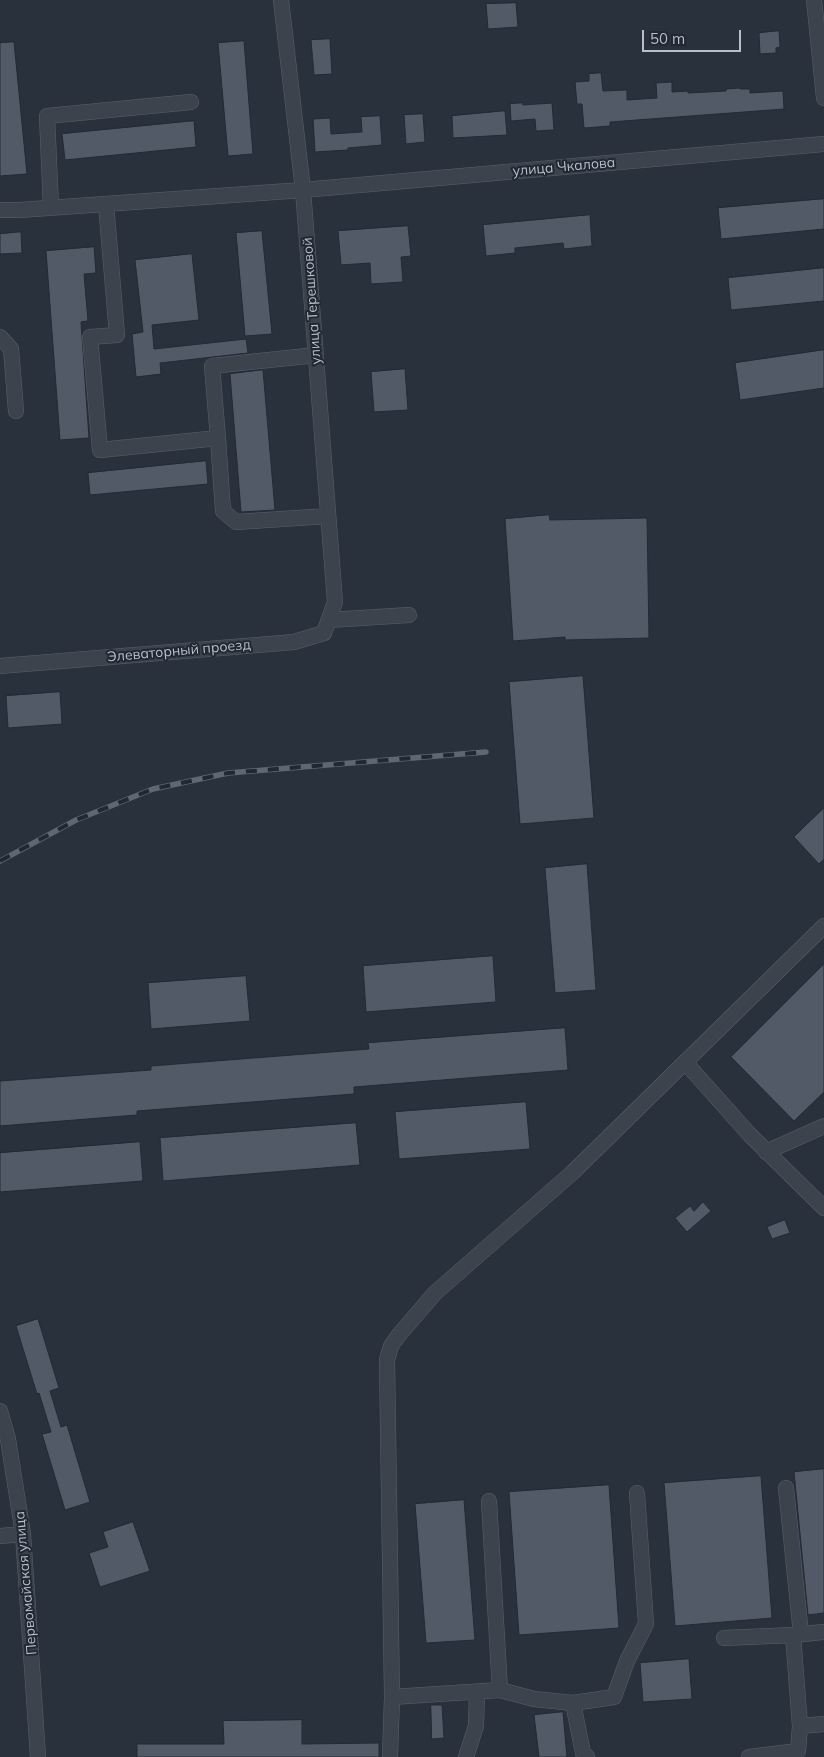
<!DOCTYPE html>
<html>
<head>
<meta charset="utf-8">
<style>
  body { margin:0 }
  #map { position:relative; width:824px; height:1757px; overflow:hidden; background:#29313d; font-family:Mulish,sans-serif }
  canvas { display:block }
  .scale { position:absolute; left:642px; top:30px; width:99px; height:22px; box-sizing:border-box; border:2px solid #b9bfc8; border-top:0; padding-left:6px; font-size:15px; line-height:18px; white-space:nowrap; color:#b9bfc8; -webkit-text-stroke:4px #212833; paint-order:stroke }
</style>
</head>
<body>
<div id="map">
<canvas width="824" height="1757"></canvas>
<div class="scale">50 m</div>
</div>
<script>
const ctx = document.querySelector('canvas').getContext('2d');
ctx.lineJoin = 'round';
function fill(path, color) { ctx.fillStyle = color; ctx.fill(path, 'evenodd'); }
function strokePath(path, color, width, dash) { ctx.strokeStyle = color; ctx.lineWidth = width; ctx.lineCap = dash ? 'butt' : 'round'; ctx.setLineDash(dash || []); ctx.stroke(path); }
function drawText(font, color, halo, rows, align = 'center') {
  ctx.font = font + ' Mulish,sans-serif'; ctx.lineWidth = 4; ctx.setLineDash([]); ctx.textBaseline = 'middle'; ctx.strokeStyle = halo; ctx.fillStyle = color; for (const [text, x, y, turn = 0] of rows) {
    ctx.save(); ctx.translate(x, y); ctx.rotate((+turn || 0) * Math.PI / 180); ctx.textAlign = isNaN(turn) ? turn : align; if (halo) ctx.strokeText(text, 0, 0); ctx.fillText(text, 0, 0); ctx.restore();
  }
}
const building = new Path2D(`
  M516,3L518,27L488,29L486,4Z
  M779,31L780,47L776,48V53L760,54L759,33Z
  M330,39L332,74L314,75L311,40Z
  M244,41L253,154L228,156L218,43Z
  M14,42L27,174L0,176V43Z
  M601,73L603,91L627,90V100L657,98L656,83L672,82V92L688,91V93L726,91V89L739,88L740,89H750V93L783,91L784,109L610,122V126L584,128L582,104H577L575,82L589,81V74Z
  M522,103L523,105L552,103L554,130L536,131L535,119L511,121L510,104Z
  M505,111L507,135L453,138L452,116Z
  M423,114L425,142L406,144L404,115Z
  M380,116L382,145L348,148V150L315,152L313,119L330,118L331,134L362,132L361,117Z
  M194,121L196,147L65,160L62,134Z
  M824,199V229L721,239L718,208Z
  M590,215L592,246L564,249L563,243L515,248V253L486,256L483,225Z
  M408,226L411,256L401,257L403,282L371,284L370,263L341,265L338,231Z
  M262,231L272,334L245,336L236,233Z
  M21,232L22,253L0,254V234Z
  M94,247L96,273L84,274L88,321L81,322L89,438L60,440L46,251Z
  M192,254L199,320L152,325L154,349L246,339L248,353L160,363L161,374L136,377L132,334L143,332L135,260Z
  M824,268V301L731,310L728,278Z
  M824,350V388L740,400L735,363Z
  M405,369L408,410L374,412L371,372Z
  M263,370L275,510L241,512L230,374Z
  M206,461L208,484L90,495L88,473Z
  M549,515L550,520L647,518L649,638L565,640V637L513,641L505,519Z
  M583,676L594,818L520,824L509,682Z
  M60,692L62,724L8,728L6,696Z
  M824,808V859L819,864L794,837Z
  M587,864L596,990L555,993L545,868Z
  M493,956L496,1002L366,1012L363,966Z
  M824,964V1092L794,1121L731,1057Z
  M246,976L250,1021L151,1029L148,983Z
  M565,1028L568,1070L354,1087V1094L137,1111V1115L0,1126V1081L151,1070V1066L369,1049L368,1043Z
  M526,1102L530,1149L399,1159L395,1112Z
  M356,1123L360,1165L163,1181L160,1138Z
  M140,1142L143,1181L0,1192V1153Z
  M703,1202L711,1211L687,1232L675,1218L690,1206L694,1211Z
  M785,1220L790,1233L772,1239L767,1227Z
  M38,1319L59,1388L50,1391L61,1427L67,1425L90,1502L65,1510L42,1434L51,1432L39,1393L37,1394L16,1326Z
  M824,1469V1613L808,1615L794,1472Z
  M761,1476L772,1618L675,1626L664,1483Z
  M609,1485L619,1628L519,1635L509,1492Z
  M464,1500L475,1640L426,1643L415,1504Z
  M133,1522L150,1571L100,1587L89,1553L108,1547L103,1532Z
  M689,1659L692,1699L643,1702L640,1663Z
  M431,1705H442L444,1738L432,1739Z
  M563,1712L567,1757H539L534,1715Z
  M302,1720V1744L379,1743V1757H137V1744H224L223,1721Z`);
fill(building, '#525a67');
strokePath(building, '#232a35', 1);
const minor = new Path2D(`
  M814,0L824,98
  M106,204L117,335L90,337L100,450L218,438L212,366L316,355
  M51,208L47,116L191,102
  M0,210H20L303,190L824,144
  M0,337L11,349L16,411
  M218,438L223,511L236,522L328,516
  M329,620L409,615
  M0,666L294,642L324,633L335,602L303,190L281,0
  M685,1062L749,1134L824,1208
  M766,1152L824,1126
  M0,1411L8,1439L23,1534L38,1757
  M786,1488L801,1634
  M489,1501L500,1690
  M0,1536L23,1534
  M724,1638L793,1635
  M392,1697L500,1690L534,1699L573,1703L583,1753L587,1757
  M573,1703L614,1697L627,1661L646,1624L637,1493
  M800,1726L793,1635L824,1632
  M390,1757L392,1697L387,1360L391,1346L398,1336L435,1293L572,1173L824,926
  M466,1757L476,1726L477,1692
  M749,1757L798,1751L800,1726L824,1724`);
strokePath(minor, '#5a616b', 16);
strokePath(minor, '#3c434d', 15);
const rail = new Path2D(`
  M0,861L76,820L153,789L228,773L486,752`);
strokePath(rail, '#5f6774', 5.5);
strokePath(rail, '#212833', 4, [11]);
drawText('14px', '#b9bfc8', '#212833', [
  ["улица Чкалова",564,167,-5],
  ["улица Терешковой",312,301,-94],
  ["Элеваторный проезд",179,651,-5],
  ["Первомайская улица",26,1583,-95]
]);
</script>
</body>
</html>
